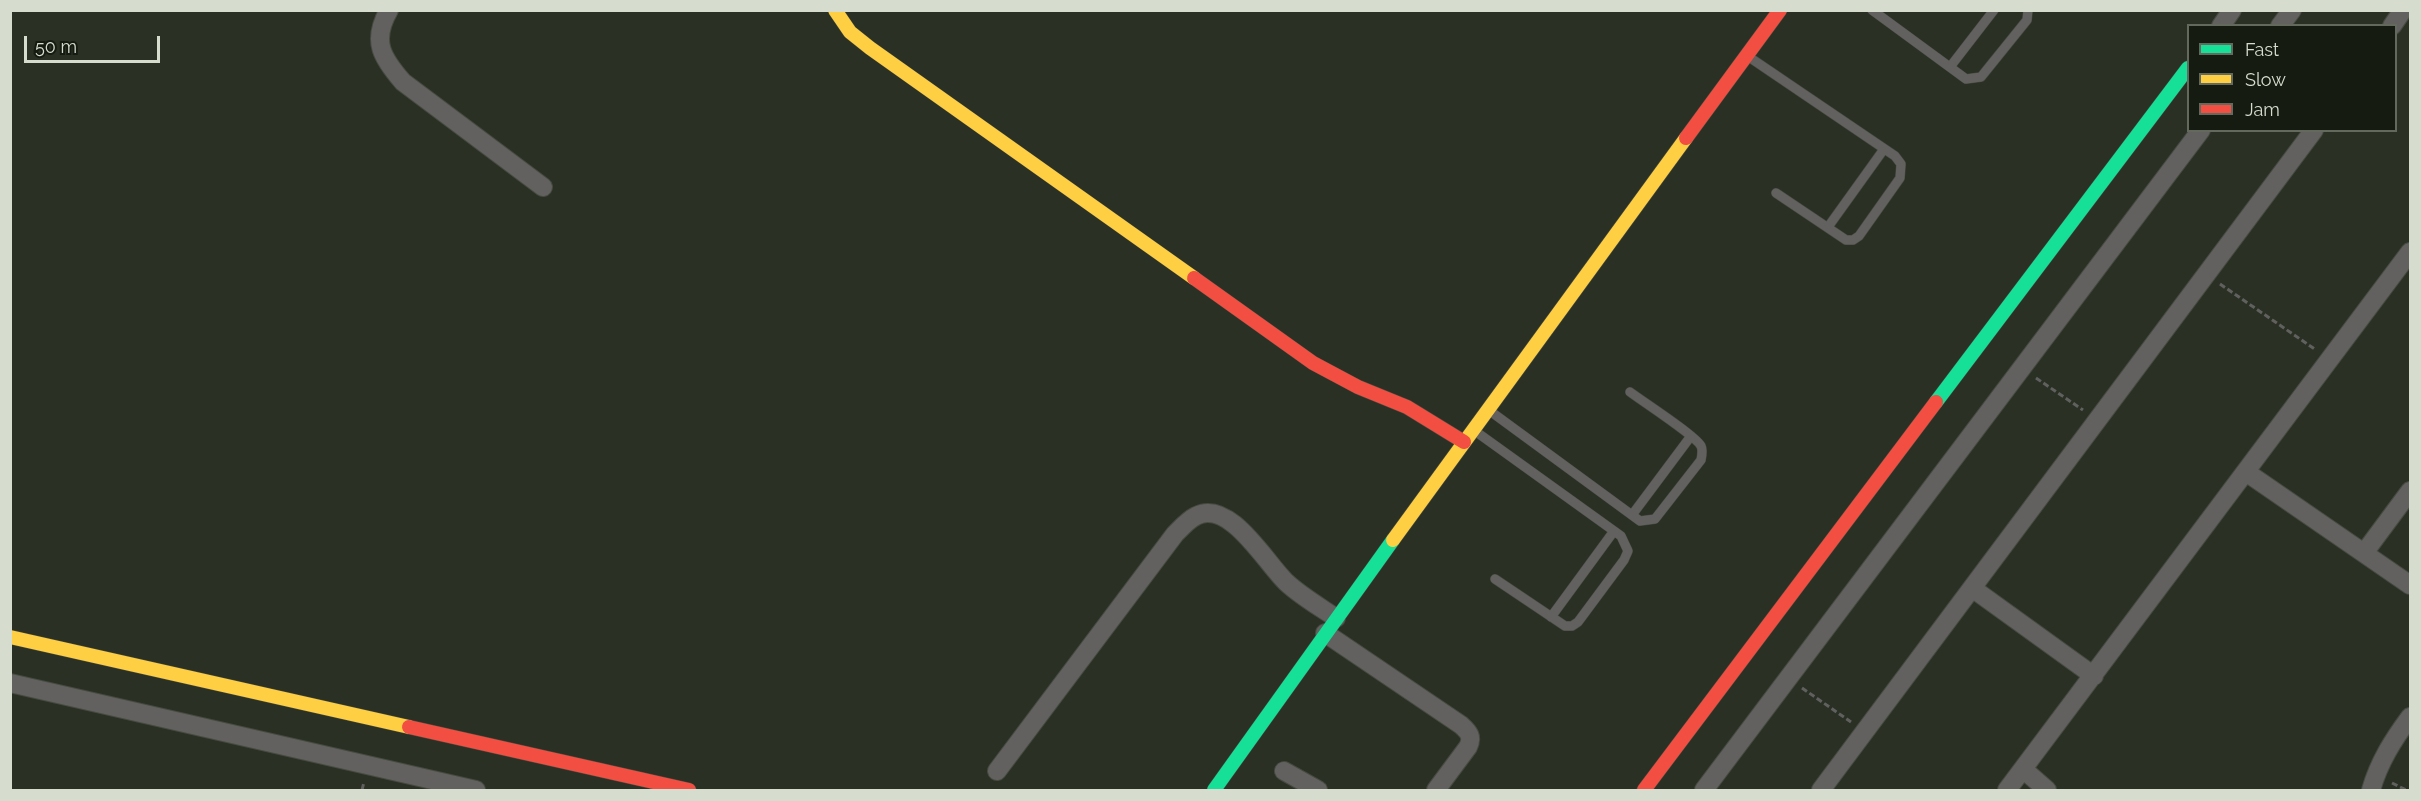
<!DOCTYPE html>
<html>
<head>
<meta charset="utf-8">
<style>
  body { margin:0 }
  #map { position:relative; width:2421px; height:801px; overflow:hidden; background:#2a3024; font-family:Raleway,sans-serif }
  canvas { display:block }
  .frame { position:absolute; inset:0; border:12px solid #d6ddcf; pointer-events:none }
  .legend { position:absolute; left:2187px; top:24px; width:210px; height:108px; box-sizing:border-box; background:#161b11; border:2px solid #63695d; margin:0; padding:8px 10px; list-style:none; font-size:18px; color:#d6ddcf }
  .legend li { display:flex; align-items:center; gap:12px; height:30px }
  .legend b { width:30px; border:2px solid #63695d }
  .scale { position:absolute; left:24px; top:36px; width:136px; height:27px; box-sizing:border-box; border:3px solid #d6ddcf; border-top:0; padding-left:8px; font-size:18px; line-height:21px; white-space:nowrap; color:#d6ddcf; -webkit-text-stroke:4px #161b11; paint-order:stroke }
</style>
</head>
<body>
<div id="map">
<canvas width="2421" height="801"></canvas>
<div class="frame"></div>
<ul class="legend">
<li><b style="height:8px;background:#16e098"></b>Fast</li>
<li><b style="height:8px;background:#ffcf43"></b>Slow</li>
<li><b style="height:8px;background:#f24e42"></b>Jam</li>
</ul>
<div class="scale">50 m</div>
</div>
<script>
const ctx = document.querySelector('canvas').getContext('2d');
ctx.lineJoin = 'round';
function strokePath(path, color, width, dash) { ctx.strokeStyle = color; ctx.lineWidth = width; ctx.lineCap = dash ? 'butt' : 'round'; ctx.setLineDash(dash || []); ctx.stroke(path); }
const lane = new Path2D(`
  M1872,10L1966,79L1981,77L2027,20L2028,10
  M1749,57L1895,156L1901,164L1900,178L1859,236L1853,240H1846L1776,193
  M1950,67L1994,10
  M1828,227L1884,149
  M1490,411L1640,521L1655,519L1701,460C1702,455 1703,450 1701,446C1696,436 1642,401 1630,392
  M1475,431L1621,536L1628,551L1624,560L1578,622L1572,626H1565L1495,579
  M1632,515L1691,436
  M1551,617L1614,531`);
const street = new Path2D(`
  M389,10C371,41 382,58 403,82L543,187
  M2221,26L2232,10
  M2280,26L2292,10
  M2392,26L2403,10
  M2246,472L2410,585
  M2364,553L2410,491
  M1972,588L2094,676
  M1325,633L1461,725C1469,732 1473,737 1468,747L1436,790
  M10,683L476,790
  M2023,769L2047,790
  M997,771L1175,534C1181,528 1188,520 1196,516C1230,498 1267,565 1287,583C1301,596 1320,607 1336,618
  M1284,771L1318,790
  M1704,790L2201,130
  M1821,790L2314,130
  M2007,790L2410,252
  M2371,790C2379,762 2393,740 2410,717`);
const fast = new Path2D(`
  M1936,402L2188,68
  M1214,790L1393,540`);
const slow = new Path2D(`
  M835,10L850,32L870,48L1194,278
  M1393,540L1686,138
  M10,637L409,727`);
const jam = new Path2D(`
  M1686,138L1780,10
  M1194,278L1313,363L1358,387L1407,407L1464,442
  M409,727L689,790
  M1644,790L1936,402`);
strokePath(lane, '#464b40', 10);
strokePath(street, '#464b40', 20);
strokePath(fast, '#464b40', 15);
strokePath(slow, '#464b40', 15);
strokePath(jam, '#464b40', 15);
strokePath(new Path2D(`
  M2220,284L2316,350
  M2036,378L2083,410
  M1802,688L1851,722
  M2392,783L2406,790
  M362,790L364,782`), '#60615f', 3, [6, 3]);
strokePath(lane, '#626160', 9);
strokePath(street, '#626160', 18);
strokePath(fast, '#16e098', 14);
strokePath(slow, '#ffcf43', 14);
strokePath(jam, '#f24e42', 14);
</script>
</body>
</html>
